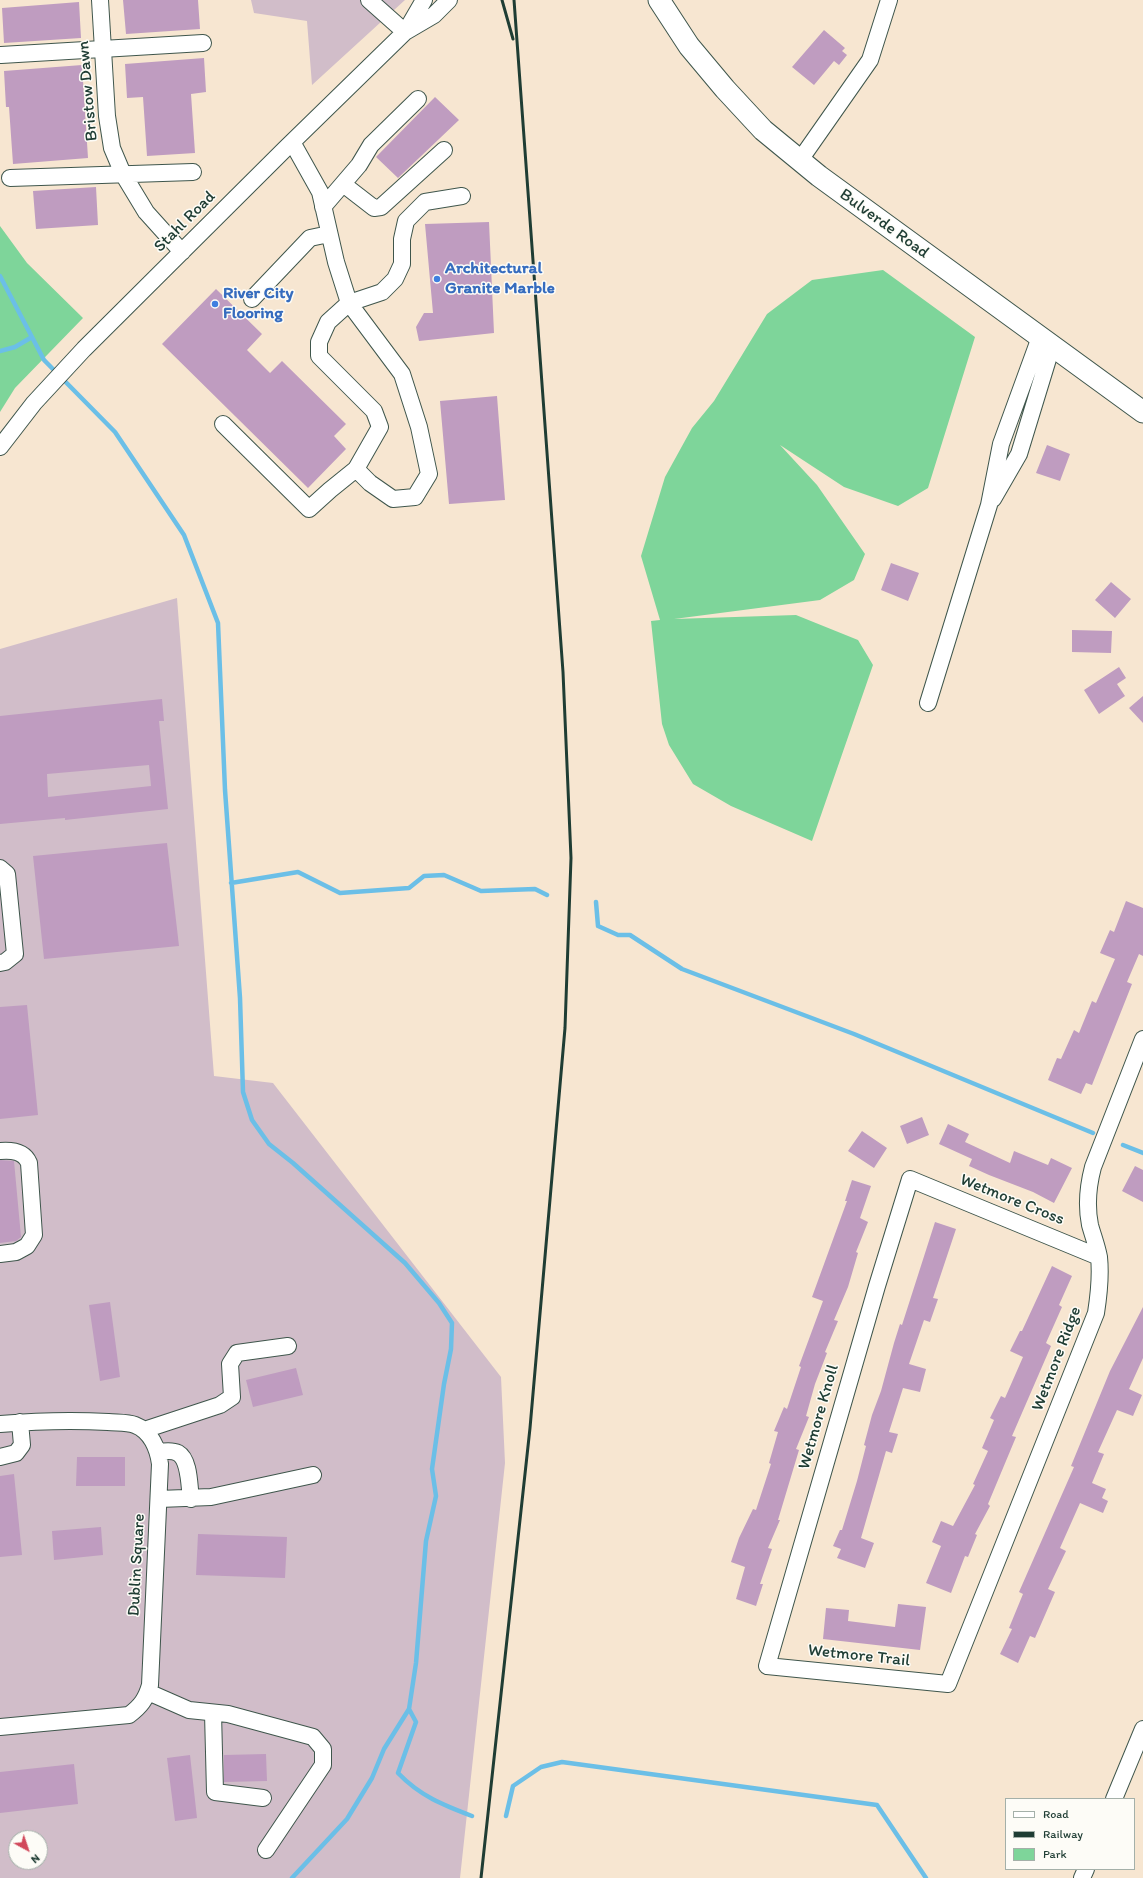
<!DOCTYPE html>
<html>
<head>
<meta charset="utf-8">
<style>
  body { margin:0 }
  #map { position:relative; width:1143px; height:1878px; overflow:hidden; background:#f7e6d1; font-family:Itim,sans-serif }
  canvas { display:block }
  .legend { position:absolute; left:1005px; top:1798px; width:130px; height:72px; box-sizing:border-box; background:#fdfcf7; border:1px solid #a4b0a9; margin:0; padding:5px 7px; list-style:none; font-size:12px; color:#1f3d34 }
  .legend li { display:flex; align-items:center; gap:8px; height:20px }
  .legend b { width:20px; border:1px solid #a4b0a9 }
  .north { position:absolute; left:8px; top:1830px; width:40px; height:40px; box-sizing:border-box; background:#fdfcf7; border:1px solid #a4b0a9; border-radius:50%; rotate:140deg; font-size:11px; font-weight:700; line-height:16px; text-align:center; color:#1f3d34 }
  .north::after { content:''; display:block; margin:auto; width:14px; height:18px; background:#d1495b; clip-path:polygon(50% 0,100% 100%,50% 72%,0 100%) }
</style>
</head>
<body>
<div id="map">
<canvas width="1143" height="1878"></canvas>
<ul class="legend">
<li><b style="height:5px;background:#fff"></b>Road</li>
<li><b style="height:5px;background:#1f3d34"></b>Railway</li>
<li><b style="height:11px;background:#7ed59a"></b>Park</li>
</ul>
<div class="north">N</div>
</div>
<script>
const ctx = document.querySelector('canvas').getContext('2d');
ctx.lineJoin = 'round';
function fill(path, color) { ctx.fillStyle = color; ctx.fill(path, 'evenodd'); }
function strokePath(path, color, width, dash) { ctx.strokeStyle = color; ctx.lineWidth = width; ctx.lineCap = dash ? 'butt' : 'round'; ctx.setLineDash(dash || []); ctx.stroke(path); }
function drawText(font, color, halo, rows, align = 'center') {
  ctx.font = font + ' Itim,sans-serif'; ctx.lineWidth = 3; ctx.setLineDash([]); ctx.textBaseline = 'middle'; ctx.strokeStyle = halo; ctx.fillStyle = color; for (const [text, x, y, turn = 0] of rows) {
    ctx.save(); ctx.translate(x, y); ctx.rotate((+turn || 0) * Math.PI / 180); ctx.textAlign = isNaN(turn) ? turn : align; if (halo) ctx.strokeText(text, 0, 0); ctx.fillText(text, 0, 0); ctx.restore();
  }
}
fill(new Path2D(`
  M251,0H405L312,85L307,21L254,13Z
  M177,598L214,1076L273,1083L501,1377L505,1463L460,1878H0V649ZM16,1838H40V1862H16Z`), '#d1bdc9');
fill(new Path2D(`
  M0,226L27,263L83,318L15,388L0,412Z
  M883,270L975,337L928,488L898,506L844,487L780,445L817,485L865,554L854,580L820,600L674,619L796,615L858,640L873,665L812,841L731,806L693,784L669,745L662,724L651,621L660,620L641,556L665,477L692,428L714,401L767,314L812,280Z`), '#7ed59a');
strokePath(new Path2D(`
  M0,276L44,360L115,432L184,535L218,623L225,790L240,998L243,1092L252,1120L269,1144L293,1163L405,1263L439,1303L452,1323L451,1349L444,1384L432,1469L436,1496L426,1541L416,1663L409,1709L384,1749L372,1778L347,1819L292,1878
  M0,351L15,347L32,337
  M231,883L298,872L340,893L409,888L424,876L444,875L481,891L535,889L547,895
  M596,902L598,926L618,935H630L682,969L854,1034L1093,1133
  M1123,1145L1143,1153
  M409,1709L416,1722L398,1773C420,1796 443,1805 472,1816
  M506,1816L513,1786L541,1767L562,1762L877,1805L926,1878`), '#6bbfe7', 4.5);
fill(new Path2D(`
  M123,0H198L200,29L126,34Z
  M79,2L81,38L4,43L2,8Z
  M824,30L845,48L842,51L847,55L839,65L834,61L814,85L792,67Z
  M204,58L206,92L191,94L195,153L147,156L143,97L127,98L125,64Z
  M82,65L88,158L13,164L9,107H6L4,71Z
  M435,97L459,120L398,178L376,157Z
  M96,187L98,225L36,229L33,191Z
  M489,222L494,333L419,341L416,327L424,313H433L425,224Z
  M216,289L262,334L247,350L270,373L282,361L346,424L334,436L346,449L308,488L162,344Z
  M497,396L505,500L449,504L440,401Z
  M1047,445L1070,454L1060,481L1036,473Z
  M891,563L919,573L908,601L881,590Z
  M1111,582L1131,599L1115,618L1095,600Z
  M1072,630L1112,631L1111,653L1072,652Z
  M1119,667L1126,678L1117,684L1125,696L1099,714L1084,690Z
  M1143,696V723L1129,708Z
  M162,699L164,721H159L168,809L65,820V818L0,824V716ZM149,765L151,786L48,797L47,774Z
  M167,843L179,946L44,959L33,856Z
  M1126,901L1143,908V956L1139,954L1127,982L1132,984L1092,1085L1086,1083L1081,1094L1048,1080L1057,1058L1061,1059L1074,1030L1079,1033L1092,1001L1096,1003L1115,959L1100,953L1110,930L1114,932Z
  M27,1005L38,1115L0,1119V1007Z
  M922,1117L929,1135L907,1144L900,1126Z
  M948,1124L969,1134L965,1142L1010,1163L1014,1151L1048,1165L1051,1158L1072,1168L1054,1203L1033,1192L989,1175L969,1166L972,1159L939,1144Z
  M862,1131L887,1148L874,1168L848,1151Z
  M0,1160L14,1161L21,1237L16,1241L0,1243Z
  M1135,1166L1143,1170V1202L1122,1191Z
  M852,1180L871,1186L860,1218L868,1222L856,1252L858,1253L848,1287L834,1320L838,1321L825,1352L827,1353L815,1384L806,1416L809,1417L796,1449L799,1450L778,1520H780L768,1548L772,1549L760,1584H763L756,1606L736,1599L745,1567L731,1562L739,1538L753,1509L756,1510L771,1464L769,1463L778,1432L774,1431L784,1407L787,1409L801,1367L799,1366L823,1301L812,1297L847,1201H845Z
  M935,1222L956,1229L933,1298L938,1299L930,1322L924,1320L909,1364L926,1369L920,1392L903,1388L889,1432L898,1434L892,1453L886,1451L861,1538L874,1543L865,1568L837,1558L841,1549L833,1546L840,1530H842L857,1481L866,1446L864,1445L872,1415L881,1391L894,1343L900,1324L902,1325Z
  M1052,1266L1072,1276L1059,1305L1062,1307L1046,1343L1051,1346L1012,1436L1016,1437L988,1504L990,1506L975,1534L977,1535L968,1557L965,1556L951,1593L926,1583L941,1546L932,1542L941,1521L953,1526L975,1485L973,1484L988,1451L982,1448L994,1420L990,1418L1001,1396L1005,1398L1023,1357L1010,1351L1020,1331H1022Z
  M110,1302L120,1377L100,1381L89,1305Z
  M1143,1307V1358L1129,1389L1142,1395L1133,1416L1117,1410L1098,1452L1104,1454L1092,1483L1106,1489L1102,1498L1108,1501L1103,1513L1080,1503L1060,1548L1066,1551L1048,1589L1055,1592L1035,1638L1030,1636L1018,1663L1000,1654L1012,1629L1009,1628L1023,1594L1019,1592L1074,1467L1071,1466L1110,1371Z
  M296,1368L303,1395L253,1407L246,1380Z
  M77,1457H125V1486H76Z
  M14,1474L22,1555L0,1557V1476Z
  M101,1527L103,1555L54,1560L52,1531Z
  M198,1534L287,1537L285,1578L196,1575Z
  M898,1604L926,1607L920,1650L823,1639L826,1608L849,1610L848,1621L895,1627Z
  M266,1754L267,1781L224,1782V1755Z
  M190,1755L197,1818L175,1821L167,1758Z
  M74,1764L78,1804L0,1813V1772Z`), '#bf9cc0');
const minor = new Path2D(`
  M100,0L107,116L112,148L123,174L146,212L182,252
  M369,0L405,32
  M406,31L424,0
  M1,55L203,43
  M292,142L320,192L336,262L349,303L402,374L419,427L429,474L415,497L393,499L370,483L356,469L380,427L374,411L319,356V342L328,322L349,303L382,292L395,279L402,264V239L406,221L425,202L462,196
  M800,160L870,60L889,0
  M10,178L193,172
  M343,184L374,208L381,207L444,150
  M323,207L359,165L371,145L418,99
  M252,299L310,238L329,234
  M223,424L309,509L330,490L356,469
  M0,447L34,403L84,349L285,149L405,32L434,15L449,0
  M993,499L1019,454L1052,346
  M928,703L989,505L1001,444L1040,337
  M0,868L7,874L15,954L5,962L0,963
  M0,1151C12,1150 24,1151 29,1163L34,1235L27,1246L16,1252L0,1254
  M1099,1257L910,1179L877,1286L767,1666L948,1684L1096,1313C1099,1294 1101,1276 1099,1257C1097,1246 1093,1236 1090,1225C1086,1205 1088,1186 1093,1167L1143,1039
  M0,1424C36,1421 72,1420 108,1422C116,1423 127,1422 135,1425C151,1431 158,1449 160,1464L150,1685C146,1699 141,1706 129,1715L0,1727
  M144,1430L220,1405L232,1397L230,1364L237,1353L288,1346
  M159,1452C165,1451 172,1450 178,1453C190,1460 189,1486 191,1499
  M0,1457L16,1453L22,1445L20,1422
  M159,1499L211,1497L313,1475
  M148,1692L189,1710L228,1714L313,1737L323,1749V1765L266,1850
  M213,1713L215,1792L263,1798
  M1114,1799L1143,1729
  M1082,1878L1086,1869`);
const major = new Path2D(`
  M659,0L689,46L725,89L763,130L819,176L1143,412`);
strokePath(minor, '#3f564c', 18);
strokePath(major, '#3f564c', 23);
strokePath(minor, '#fff', 16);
strokePath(major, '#fff', 21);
strokePath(new Path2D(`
  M502,0L513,39
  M481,1878L530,1428L565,1028L571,858L563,672L514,0`), '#1f3d34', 3);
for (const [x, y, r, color] of [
  [437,279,4,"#3f7fe0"],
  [215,304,4,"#3f7fe0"]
]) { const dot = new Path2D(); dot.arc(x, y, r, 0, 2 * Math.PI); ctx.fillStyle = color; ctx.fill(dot); strokePath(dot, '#fdfcf7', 1.5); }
drawText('17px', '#1f3d34', '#fdfcf7', [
  ["Bristow Dawn",88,91,-95],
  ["Stahl Road",185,222,-45],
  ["Bulverde Road",884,224,36],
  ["Wetmore Cross",1012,1200,22],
  ["Wetmore Ridge",1057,1359,-69],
  ["Wetmore Knoll",819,1417,-74],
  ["Dublin Square",137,1565,-87],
  ["Wetmore Trail",859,1656,6]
]);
drawText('bold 17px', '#366cbe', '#fdfcf7', [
  ["Architectural",445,269],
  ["Granite Marble",445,289],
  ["River City",223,294],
  ["Flooring",223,314]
], 'left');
</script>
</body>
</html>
